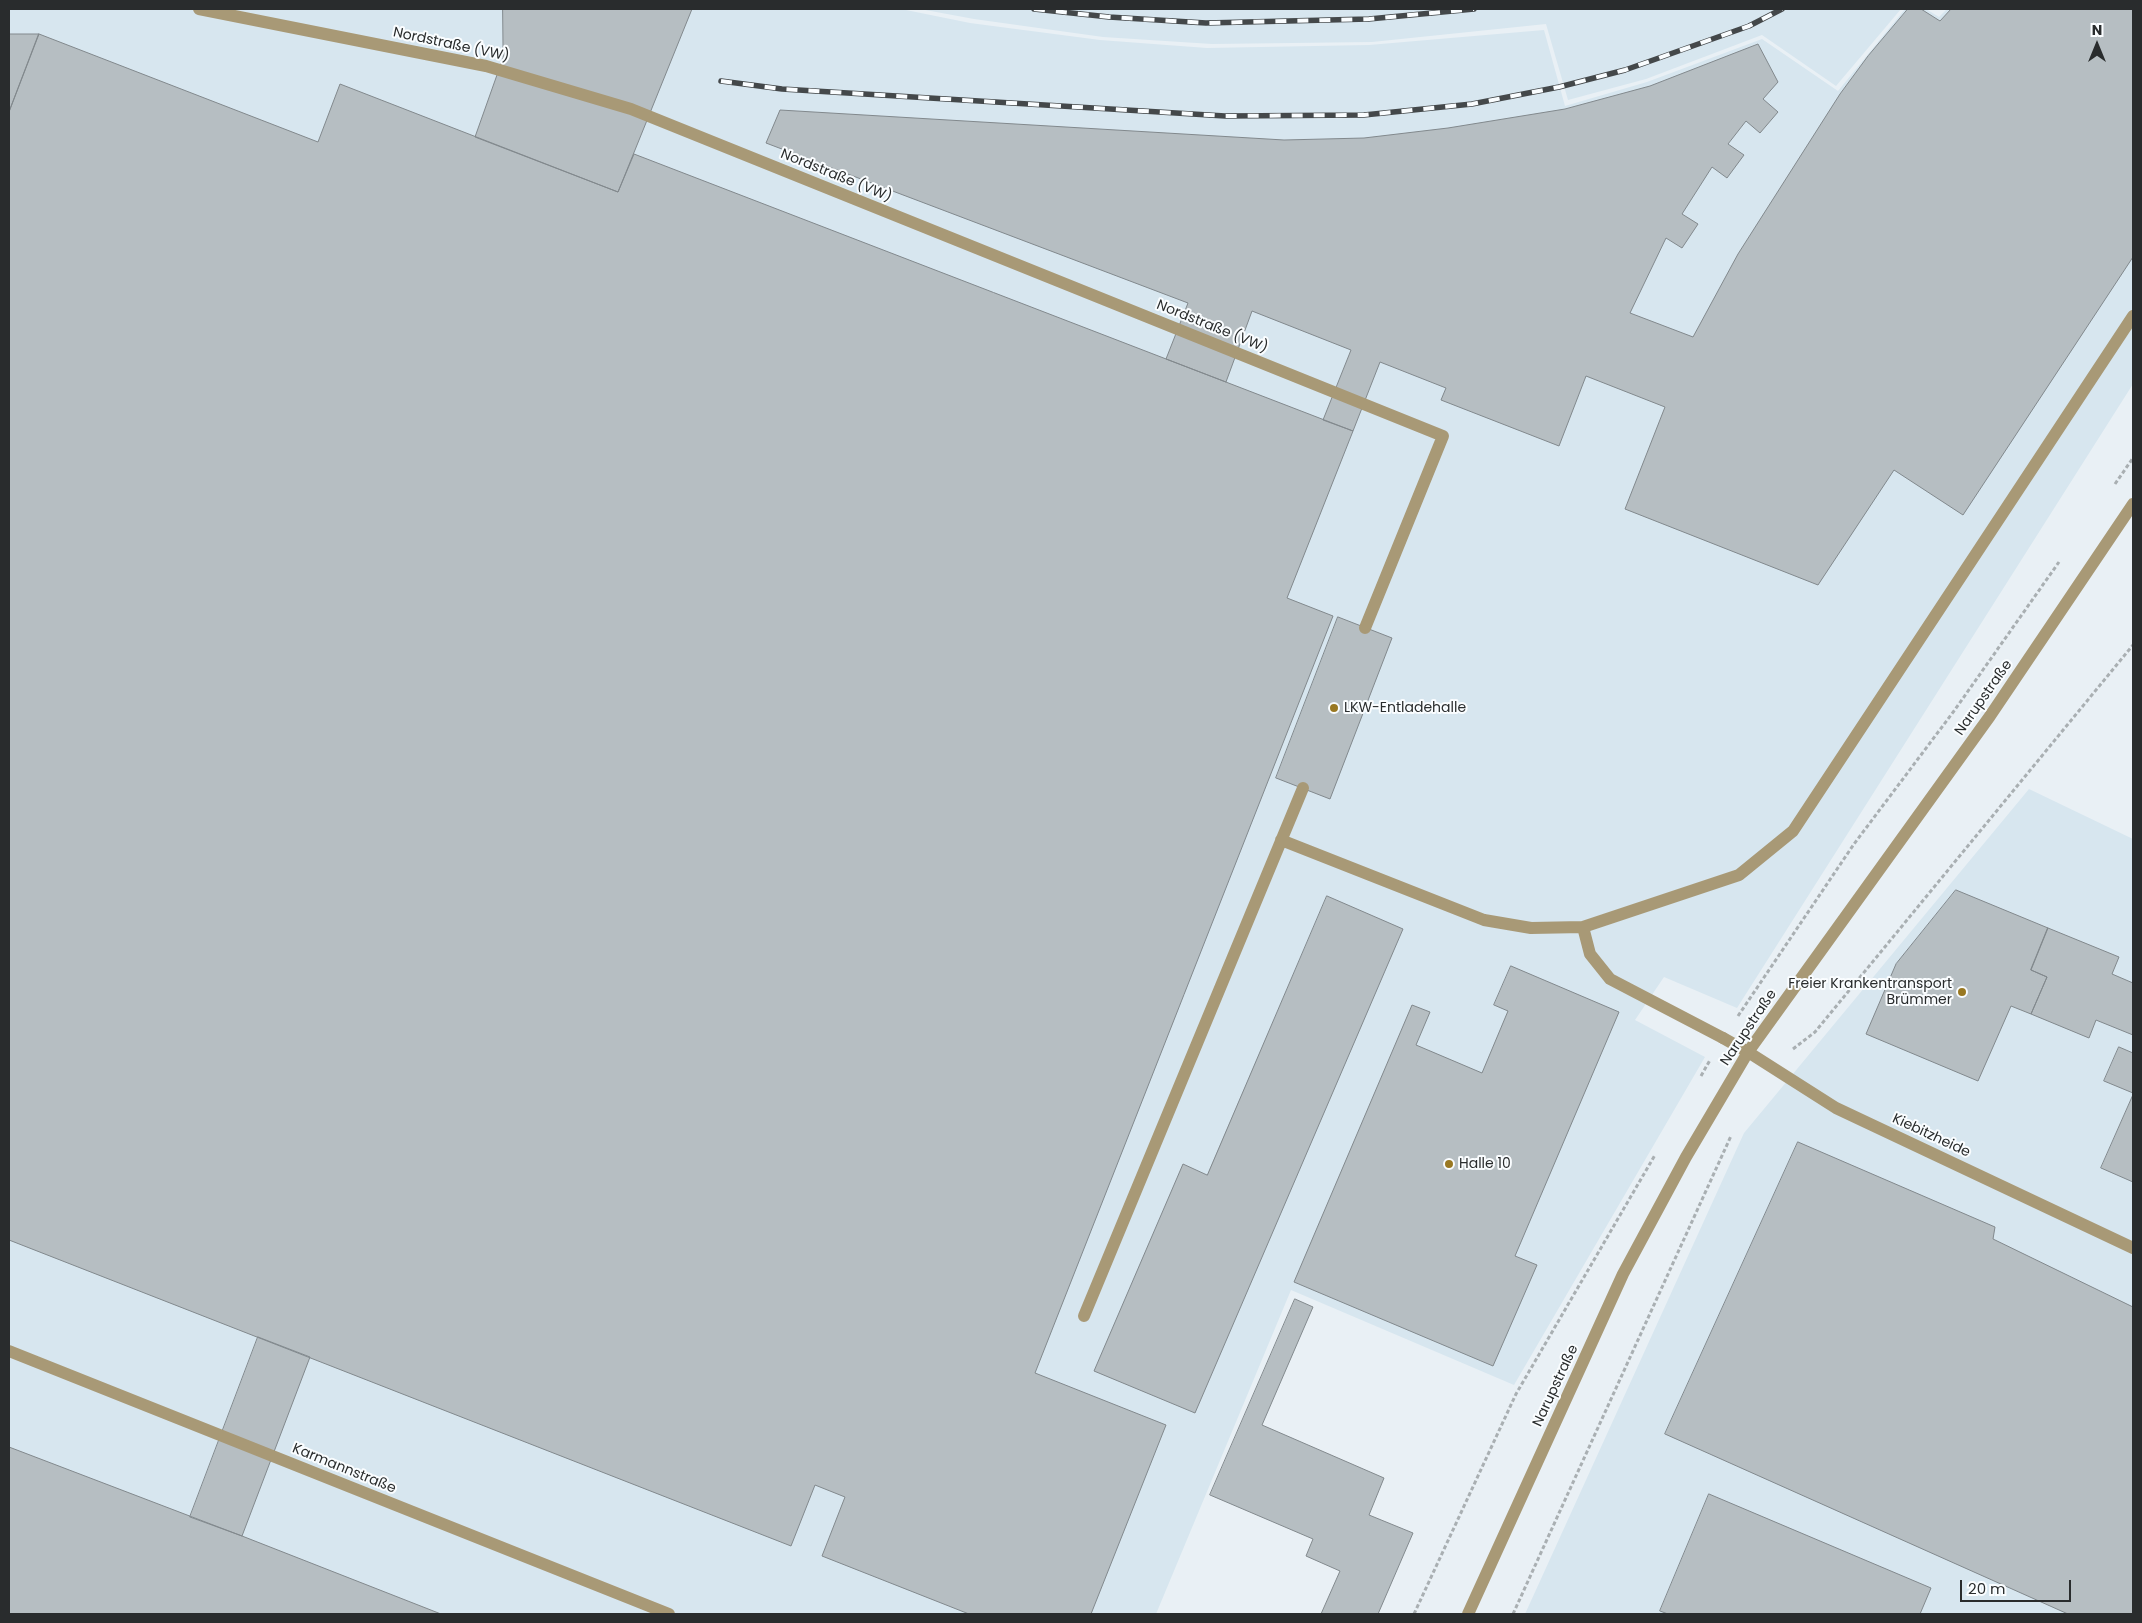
<!DOCTYPE html>
<html>
<head>
<meta charset="utf-8">
<style>
  body { margin:0 }
  #map { position:relative; width:2142px; height:1623px; overflow:hidden; background:#e9f0f5; font-family:Poppins,sans-serif }
  canvas { display:block }
  .frame { position:absolute; inset:0; border:10px solid #292c2d; pointer-events:none }
  .north { position:absolute; left:2072px; top:20px; width:50px; height:50px; -webkit-text-stroke:4px #fafdff; paint-order:stroke; rotate:0deg; font-size:14px; font-weight:700; line-height:20px; text-align:center; color:#292c2d }
  .north::after { content:''; display:block; margin:auto; width:18px; height:22px; background:#292c2d; clip-path:polygon(50% 0,100% 100%,50% 72%,0 100%) }
  .scale { position:absolute; left:1960px; top:1580px; width:111px; height:22px; box-sizing:border-box; border:2px solid #292c2d; border-top:0; padding-left:6px; font-size:15px; line-height:18px; white-space:nowrap; color:#292c2d; -webkit-text-stroke:4px #fafdff; paint-order:stroke }
</style>
</head>
<body>
<div id="map">
<canvas width="2142" height="1623"></canvas>
<div class="frame"></div>
<div class="north">N</div>
<div class="scale">20 m</div>
</div>
<script>
const ctx = document.querySelector('canvas').getContext('2d');
ctx.lineJoin = 'round';
function fill(path, color) { ctx.fillStyle = color; ctx.fill(path, 'evenodd'); }
function strokePath(path, color, width, dash) { ctx.strokeStyle = color; ctx.lineWidth = width; ctx.lineCap = dash ? 'butt' : 'round'; ctx.setLineDash(dash || []); ctx.stroke(path); }
function drawText(font, color, halo, rows, align = 'center') {
  ctx.font = font + ' Poppins,sans-serif'; ctx.lineWidth = 4; ctx.setLineDash([]); ctx.textBaseline = 'middle'; ctx.strokeStyle = halo; ctx.fillStyle = color; for (const [text, x, y, turn = 0] of rows) {
    ctx.save(); ctx.translate(x, y); ctx.rotate((+turn || 0) * Math.PI / 180); ctx.textAlign = isNaN(turn) ? turn : align; if (halo) ctx.strokeText(text, 0, 0); ctx.fillText(text, 0, 0); ctx.restore();
  }
}
fill(new Path2D(`
  M9,9H901L970,23L1100,40L1207,48L1369,45L1544,30L1565,106L1647,82L1762,39L1838,91L1905,9H1926L1939,17L1947,9H2133V384L1737,1008L1664,977L1635,1020L1705,1057L1514,1385L1291,1290L1156,1614H9Z
  M920,9H1901L1836,86L1762,35L1646,79L1568,100L1546,24L1372,42L1212,44L1103,37L974,19Z
  M2029,789L2133,839V1614H1525L1744,1133Z`), '#d7e6ef');
const building = new Path2D(`
  M503,9H692L618,192L475,137L503,58Z
  M1908,9H1921L1940,21L1951,9H2133V257L1963,515L1894,470L1818,585L1625,509L1665,407L1586,376L1559,446L1441,400L1446,388L1380,362L1353,431L1323,420L1351,350L1252,311L1226,382L1166,359L1188,303L766,143L780,110L1284,140L1364,138L1448,128L1565,109L1650,86L1758,44L1778,82L1763,99L1778,112L1760,133L1746,121L1728,144L1744,155L1727,178L1712,167L1682,214L1698,224L1682,248L1666,238L1630,313L1693,337L1738,254L1840,94L1868,56Z
  M9,34H39L9,112Z
  M39,34L318,142L340,84L618,192L634,154L1353,431L1287,598L1333,616L1035,1373L1166,1425L1091,1614H969L822,1556L845,1497L815,1485L791,1546L9,1240V112Z
  M1338,617L1392,638L1330,799L1276,778Z
  M1956,890L2048,928L2031,970L2047,977L2031,1014L2011,1006L1978,1081L1866,1034L1896,964Z
  M1327,896L1403,929L1195,1413L1094,1371L1183,1164L1207,1175Z
  M2048,928L2119,957L2112,974L2133,983V1035L2096,1020L2089,1038L2031,1014L2047,977L2031,970Z
  M1511,966L1619,1012L1515,1256L1537,1265L1493,1366L1294,1282L1412,1005L1430,1012L1416,1045L1482,1073L1508,1011L1494,1005Z
  M2119,1047L2133,1053V1093L2104,1081Z
  M2133,1095V1182L2101,1168Z
  M1798,1142L1995,1227L1993,1239L2133,1307V1614H2068L1665,1434Z
  M1295,1299L1313,1307L1262,1425L1384,1478L1369,1515L1413,1533L1378,1614H1321L1340,1571L1306,1556L1313,1539L1210,1495Z
  M258,1337L310,1357L242,1536L190,1517Z
  M9,1447L242,1536L441,1614H9Z
  M1709,1494L1931,1588L1920,1614H1668L1660,1611Z`);
fill(building, '#b6bec2');
strokePath(building, '#82898d', 1);
strokePath(new Path2D(`
  M2115,484L2133,458
  M1738,1016L1854,844L1954,711L2059,562
  M1793,1049L1815,1032L2133,645
  M1701,1076L1710,1060
  M1414,1614L1516,1394L1655,1155
  M1513,1614L1731,1136`), '#a9afb2', 3, [4, 2.5]);
strokePath(new Path2D(`
  M199,9L486,66L631,109L1443,436L1365,628
  M1281,840L1484,920L1531,928L1583,927L1739,875L1793,831L2133,316
  M1583,927L1590,954L1610,979L1723,1038
  M1084,1316L1303,788
  M9,1351L669,1614`), '#a89976', 12);
strokePath(new Path2D(`
  M1723,1038L1748,1052L1836,1108L2133,1248`), '#a89976', 12);
strokePath(new Path2D(`
  M1468,1614L1623,1274L1686,1157L1748,1052L1990,716L2133,504`), '#a89976', 12);
const rail = new Path2D(`
  M1034,9L1109,17L1206,23L1369,19L1474,9
  M721,81L782,89L1225,116L1364,115L1472,104L1559,87L1625,70L1749,26L1782,9`);
strokePath(rail, '#44484a', 5.5);
strokePath(rail, '#fafdff', 4, [11]);
for (const [x, y, r, color] of [
  [1334,708,5,"#997822"],
  [1962,992,5,"#997822"],
  [1449,1164,5,"#997822"]
]) { const dot = new Path2D(); dot.arc(x, y, r, 0, 2 * Math.PI); ctx.fillStyle = color; ctx.fill(dot); strokePath(dot, '#fafdff', 2); }
drawText('14px', '#292c2d', '#fafdff', [
  ["Nordstraße (VW)",451,45,12],
  ["Nordstraße (VW)",836,176,22],
  ["Nordstraße (VW)",1212,327,22],
  ["Narupstraße",1984,698,-55],
  ["Narupstraße",1749,1028,-56],
  ["Kiebitzheide",1931,1136,25],
  ["Narupstraße",1556,1386,-65],
  ["Karmannstraße",344,1469,22]
]);
drawText('14px', '#292c2d', '#fafdff', [
  ["LKW-Entladehalle",1344,708],
  ["Freier Krankentransport",1952,984,"right"],
  ["Brümmer",1952,1000,"right"],
  ["Halle 10",1459,1164]
], 'left');
</script>
</body>
</html>
